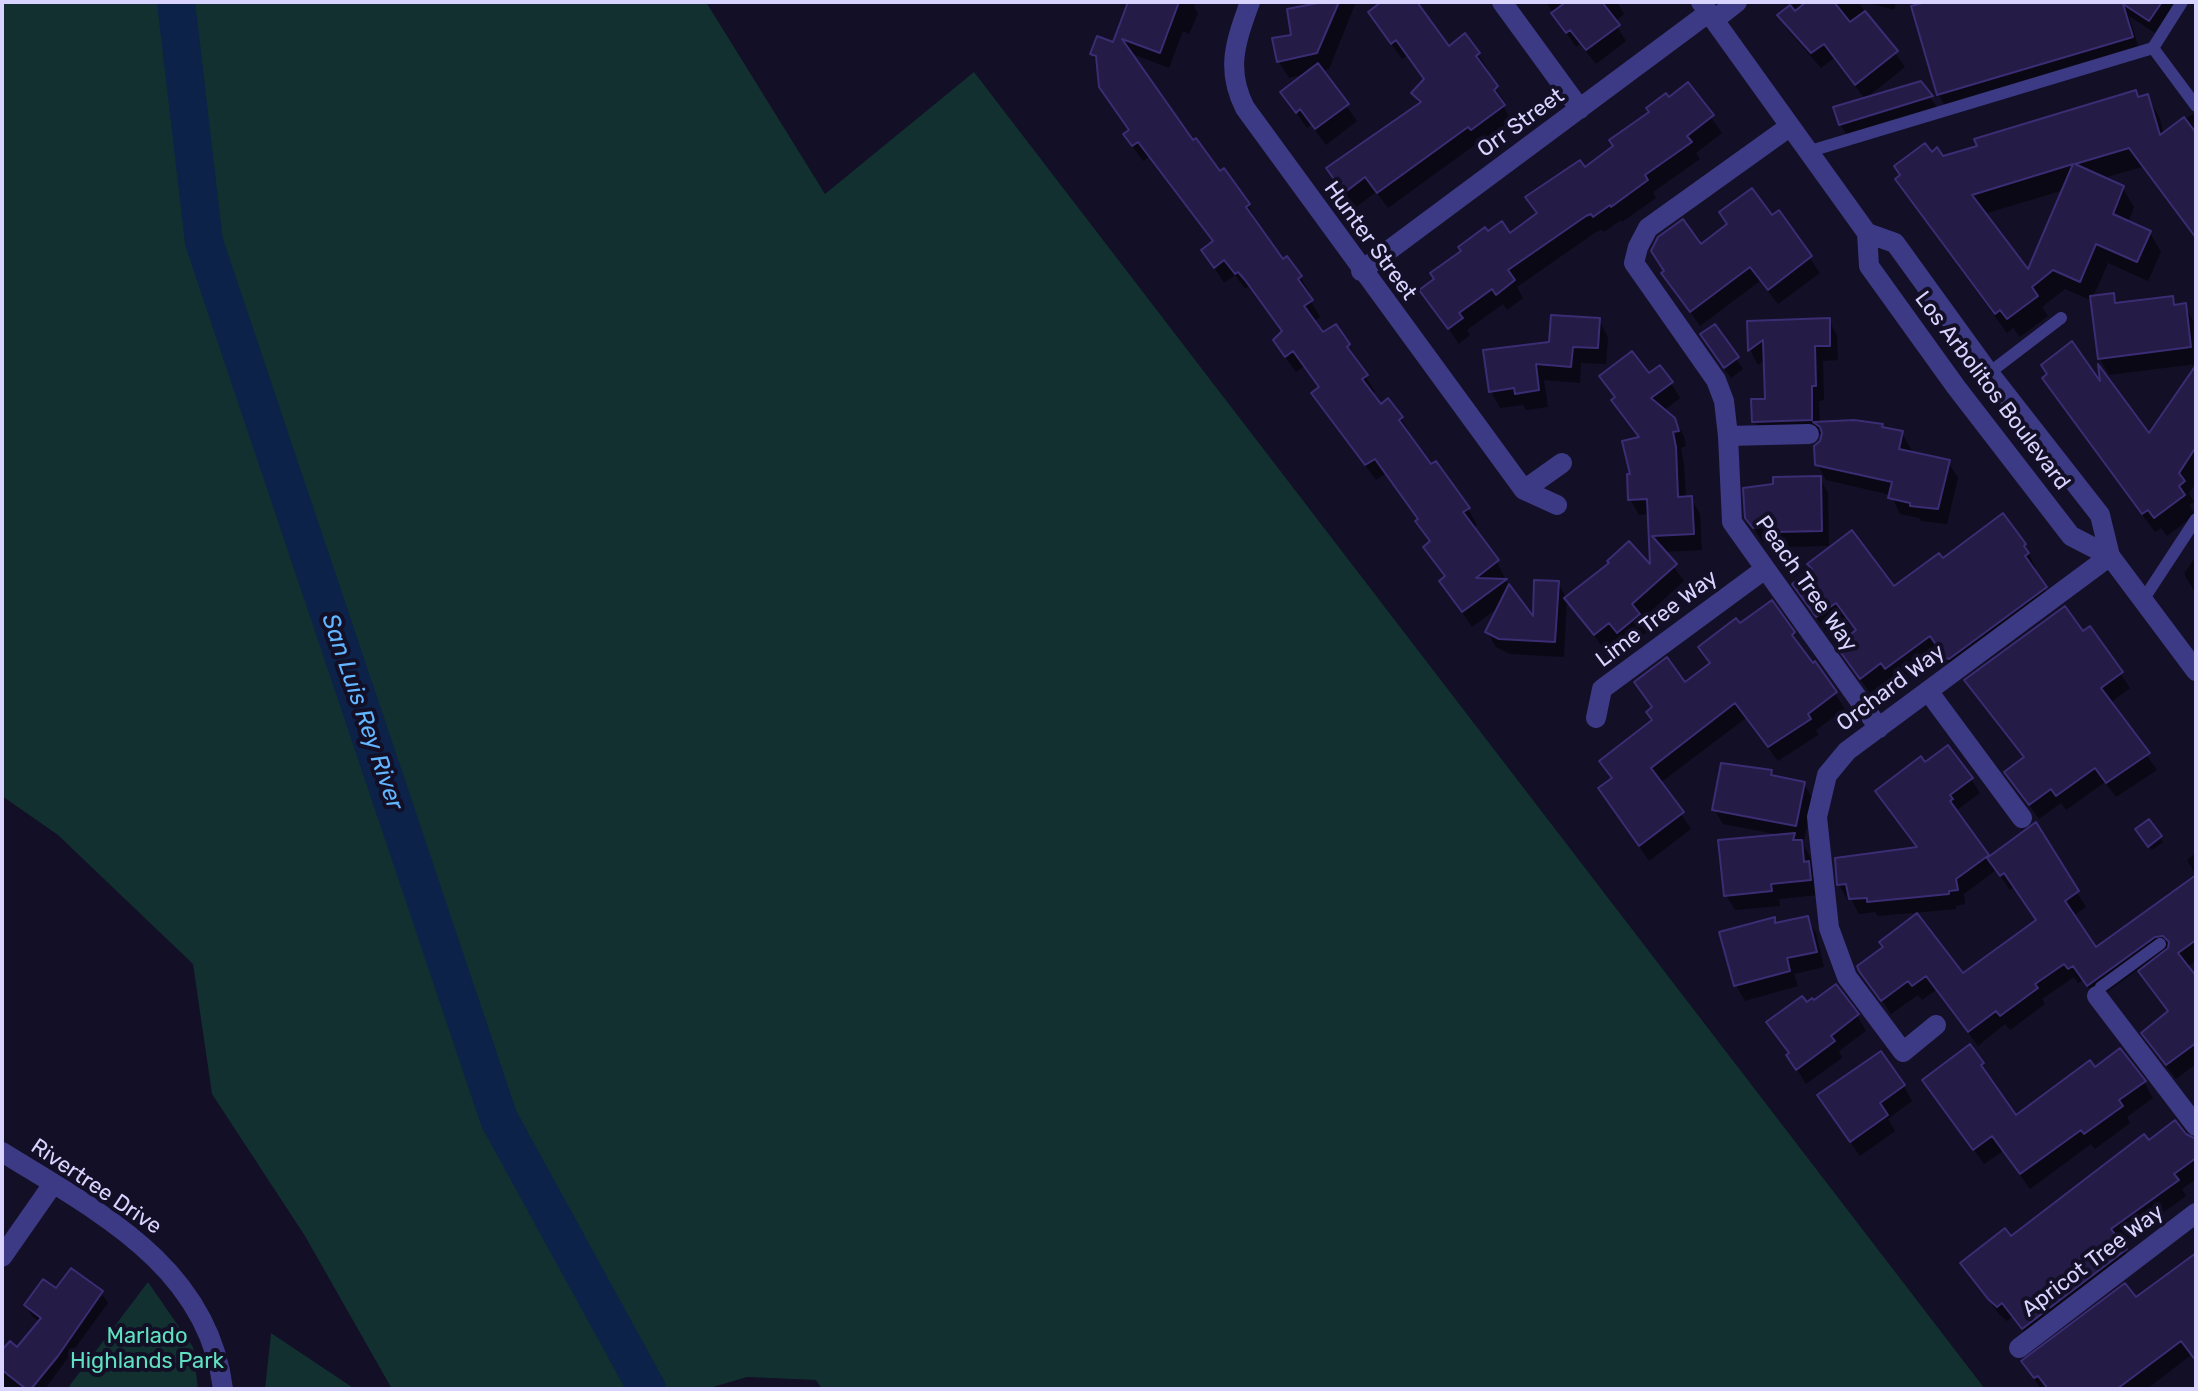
<!DOCTYPE html>
<html>
<head>
<meta charset="utf-8">
<style>
  body { margin:0 }
  #map { position:relative; width:2198px; height:1391px; overflow:hidden; background:#130f26; font-family:Rubik,sans-serif }
  canvas { display:block }
  .frame { position:absolute; inset:0; border:4px solid #d9d4ff; pointer-events:none }
</style>
</head>
<body>
<div id="map">
<canvas width="2198" height="1391"></canvas>
<div class="frame"></div>
</div>
<script>
const ctx = document.querySelector('canvas').getContext('2d');
ctx.lineJoin = 'round';
function fill(path, color) { ctx.fillStyle = color; ctx.fill(path, 'evenodd'); }
function strokePath(path, color, width, dash) { ctx.strokeStyle = color; ctx.lineWidth = width; ctx.lineCap = dash ? 'butt' : 'round'; ctx.setLineDash(dash || []); ctx.stroke(path); }
function drawText(font, color, halo, rows, align = 'center') {
  ctx.font = font + ' Rubik,sans-serif'; ctx.lineWidth = 8; ctx.setLineDash([]); ctx.textBaseline = 'middle'; ctx.strokeStyle = halo; ctx.fillStyle = color; for (const [text, x, y, turn = 0] of rows) {
    ctx.save(); ctx.translate(x, y); ctx.rotate((+turn || 0) * Math.PI / 180); ctx.textAlign = isNaN(turn) ? turn : align; if (halo) ctx.strokeText(text, 0, 0); ctx.fillText(text, 0, 0); ctx.restore();
  }
}
fill(new Path2D(`
  M2,2H706L825,194L974,72L1985,1389H822L816,1380L747,1377L706,1389H392L305,1236L212,1094L193,964L58,835L2,796Z
  M148,1282L193,1347L198,1389H67Z
  M271,1333L355,1389H265Z`), '#12302f');
fill(new Path2D(`
  M1130,2H1196L1194,7L1198,14L1189,34L1183,31L1169,68L1130,53L1193,143L1248,205L1257,221L1255,223L1283,261L1300,277L1310,293L1307,295L1320,317L1313,322L1323,335L1335,326L1375,392L1371,395L1380,406L1401,418L1410,434L1408,436L1431,467L1468,509L1477,525L1473,528L1497,562L1510,589L1534,622L1558,583L1567,599L1564,657L1510,654L1496,647L1487,631L1499,607L1472,627L1441,581L1446,578L1425,548L1431,543L1419,520L1385,474L1376,480L1323,410L1313,394L1320,389L1304,366L1296,372L1285,357L1283,332L1257,296L1248,287L1245,289L1235,275L1224,283L1204,251L1214,243L1149,157L1143,161L1135,150L1126,134L1130,131L1101,87L1099,66L1092,54L1114,44Z
  M1306,2H1356L1329,69L1322,71L1357,121L1326,145L1311,125L1307,128L1282,92L1306,74L1289,78L1279,62L1275,40L1294,36L1309,7Z
  M1385,2H1416L1448,48L1478,54L1488,70L1485,72L1506,104L1503,106L1513,123L1481,145L1479,142L1388,208L1376,192L1355,208L1329,168L1420,105L1413,93L1425,80L1407,56L1402,59L1370,13Z
  M1546,2H1617L1624,14L1614,22L1626,41L1596,64L1580,44L1576,47Z
  M1797,2H1858L1905,67L1865,99L1834,58L1821,68L1788,30L1780,15Z
  M1867,2H1896L1894,10Z
  M1912,2H2180L2158,35L2129,16L2140,52L1947,110L1939,95Z
  M1920,83L1941,113L1850,140L1840,124Z
  M1688,85L1722,133L1696,153L1700,159L1653,192L1656,198L1622,222L1621,220L1604,232L1602,230L1596,232L1517,287L1523,298L1507,310L1503,304L1467,330L1470,335L1459,344L1422,290L1488,234L1510,236L1538,215L1528,198L1585,170Z
  M2147,97L2159,116L2164,134L2191,115H2196V239L2142,167L2103,178L2122,187L2134,207L2128,223L2150,233L2161,252L2148,281L2108,263L2093,297L2113,295L2118,304L2172,298L2177,306H2185L2194,322L2196,364L2109,375L2100,359L2093,301L2065,289L2042,307L2048,316L2020,337L2013,328L2007,333L1909,199L1897,180L1931,154L1943,158ZM2064,190L2028,273L1984,214Z
  M1779,213L1820,273L1778,304L1760,281L1700,326L1664,274L1700,247Z
  M1599,320L1608,337L1606,364L1581,363L1580,383L1544,380L1548,407L1526,410L1523,405L1500,408L1491,391L1551,343Z
  M1829,320L1837,336L1838,360L1823,361L1824,400L1819,401L1820,424L1881,426L1883,429L1902,433L1911,449L1910,453L1948,462L1958,478L1947,524L1921,521L1919,518L1900,514L1891,495L1826,480L1817,464L1824,434L1763,436L1754,421L1767,400L1766,359L1758,365L1750,350L1749,323Z
  M1714,326L1743,369L1731,378L1708,345Z
  M2196,368V483L2189,493L2194,502L2189,505L2195,515L2167,536L2161,528L2155,532L2056,398L2044,378L2103,388L2150,437Z
  M1649,375L1671,383L1680,398L1663,411L1674,420L1684,436L1686,446L1681,448L1684,465L1686,499L1691,498L1700,514L1702,550L1663,552L1684,581L1641,620L1648,631L1627,647L1619,637L1604,649L1567,599L1652,570L1650,514L1639,515L1630,499L1640,439L1622,416L1613,400L1616,399L1602,377Z
  M1820,478L1828,493L1829,546L1785,547L1781,539L1763,543L1747,517Z
  M2025,545L2036,569L2033,571L2054,603L1956,673L1940,650L1895,683L1891,677L1870,693L1847,661L1857,632L1846,616L1826,631L1803,599L1894,588L1943,561Z
  M2196,556V594L2184,574Z
  M1740,626L1793,634L1813,666L1815,664L1845,709L1816,730L1818,735L1778,761L1746,718L1660,783L1691,829L1649,861L1600,789L1612,780L1602,762L1654,722L1653,709L1636,682L1684,685L1711,665L1700,647Z
  M2090,629L2130,688L2110,703L2157,770L2116,797L2105,782L2066,810L2061,803L2039,819L2007,773L2025,759L1967,681Z
  M1925,765L1971,779L1980,793L1957,810L1989,859L2035,825L2086,907L2073,916L2096,950L2196,877V961L2187,967L2196,979V1064L2176,1079L2152,1048L2144,1033L2169,1013L2139,969L2097,999L2083,980L2078,983L2074,977L2042,999L2045,1004L2010,1030L2005,1024L1978,1046L1936,990L1922,1000L1918,995L1891,1014L1859,966L1962,976L2038,922L2014,887L2010,890L1996,870L1964,894L1965,904L1956,906V909L1878,916L1875,912L1859,914L1851,899L1848,900L1839,885L1918,849L1877,791Z
  M1771,772L1774,778L1804,784L1813,799L1804,840L1800,839L1810,857L1818,895L1779,899L1780,906L1735,910L1726,895L1780,835L1723,824L1714,809Z
  M2149,822L2163,842L2152,850L2140,834Z
  M2196,853V875L2187,860Z
  M1807,918L1816,933L1824,967L1794,974L1798,986L1745,1001L1736,985L1721,933L1774,919L1777,925Z
  M1857,1015L1866,1031L1839,1051L1842,1058L1806,1084L1769,1023Z
  M1982,1064L2015,1118L2094,1069L2144,1082L2153,1098L2127,1117L2130,1123L2095,1149L2091,1144L2030,1189L2003,1151L1984,1164L1924,1081Z
  M1904,1086L1912,1101L1888,1119L1895,1131L1860,1156L1829,1111Z
  M2191,1140H2196V1179L2182,1189L2186,1196L2120,1244L2134,1265L2032,1343L2012,1317L2007,1321L1999,1314L1972,1279L1963,1264L2011,1239L2148,1142Z
  M2196,1254V1362L2191,1355L2147,1389H2041L2023,1362L2135,1300Z
  M56,1291L101,1293L108,1303L45,1389H2V1353L18,1350L40,1322L32,1316L26,1305Z`), '#0007');
strokePath(new Path2D(`
  M176,2L204,242L499,1119L647,1389`), '#0c2248', 38);
const building = new Path2D(`
  M1128,2H1179L1160,53L1122,39L1193,140L1196,138L1220,171L1224,168L1250,204L1246,207L1283,259L1287,256L1302,276L1298,279L1313,300L1304,306L1323,332L1336,324L1350,344L1347,347L1368,375L1362,379L1381,404L1388,398L1403,417L1399,420L1431,464L1436,461L1470,508L1463,512L1499,560L1476,578L1507,579L1462,612L1439,581L1445,576L1423,547L1430,541L1415,521L1418,519L1375,459L1365,465L1311,393L1319,387L1293,351L1285,357L1273,340L1282,331L1245,280L1238,272L1235,274L1224,260L1214,268L1201,250L1213,241L1138,142L1132,146L1123,134L1129,130L1099,87L1096,56L1090,54L1097,36L1113,42Z
  M1323,2H1339L1317,53L1277,62L1272,38L1291,35L1287,9Z
  M1381,2H1417L1449,46L1465,33L1480,53L1476,56L1498,86L1494,90L1505,105L1471,130L1468,127L1377,193L1365,177L1344,193L1326,168L1421,102L1411,93L1424,79L1396,40L1391,44L1368,12Z
  M1566,2H1602L1620,25L1586,50L1570,30L1566,33L1551,13Z
  M1806,2H1834L1850,22L1865,11L1898,51L1855,85L1824,44L1811,53L1777,15L1790,5L1795,11Z
  M1926,2H2162L2149,21L2123,4L2133,37L1937,95L1911,6Z
  M1318,63L1349,104L1315,129L1300,109L1296,113L1280,92Z
  M1921,81L1933,96L1839,125L1833,107Z
  M1688,82L1714,115L1687,136L1692,142L1645,175L1648,180L1611,207L1610,205L1593,217L1591,214L1586,216L1508,270L1515,280L1496,295L1492,289L1459,313L1463,318L1448,329L1419,290L1434,279L1430,273L1461,251L1458,247L1485,227L1488,231L1502,221L1510,233L1537,213L1525,197L1580,160L1585,167L1613,146L1609,140L1649,112L1646,108L1666,93L1669,97Z
  M2136,90L2138,97L2148,94L2160,135L2184,117L2196,133V238L2129,148L2075,164L2124,186L2113,214L2151,231L2137,262L2096,244L2080,282L2053,270L2032,287L2038,296L2007,319L2000,310L1995,314L1895,179L1900,175L1894,166L1925,143L1932,152L1937,147L1943,156L1977,146L1974,139ZM2073,164L2028,269L1972,195Z
  M1752,188L1772,215L1779,210L1812,256L1768,290L1750,267L1690,312L1661,273L1664,271L1651,251L1658,237L1683,219L1701,244L1727,224L1719,212Z
  M2114,293L2115,303L2173,296L2174,305L2186,303L2191,347L2098,359L2090,296Z
  M1551,315L1600,318L1598,348L1573,347L1571,367L1536,364L1539,390L1515,394L1514,388L1489,392L1483,350L1549,342Z
  M1830,318V346H1815L1816,386H1812V420L1752,422L1751,399H1765L1763,340L1748,351L1747,321Z
  M1715,324L1739,357L1724,368L1700,334Z
  M2072,341L2100,381L2098,364L2149,433L2196,365V447L2179,473L2185,481L2179,486L2185,495L2154,518L2148,510L2142,514L2042,378L2047,374L2041,365Z
  M1632,351L1649,373L1660,365L1673,382L1651,398L1675,418L1679,431L1673,432L1676,447L1678,497L1692,496L1694,534L1652,536L1677,564L1632,604L1640,614L1617,633L1609,623L1594,635L1564,598L1609,563L1607,561L1629,541L1650,564L1647,499L1628,500L1627,474H1630L1622,441L1639,437L1611,400L1615,397L1599,376Z
  M1854,420L1883,424L1882,427L1903,431L1899,449L1950,460L1938,509L1910,506V503L1888,498L1892,482L1815,465L1814,446L1820,441L1822,433L1820,427L1813,422Z
  M1821,476L1822,531L1775,532V523L1753,528L1745,518L1743,488L1773,484V477Z
  M2003,513L2026,544L2024,546L2029,553L2025,556L2047,587L1949,659L1945,658L1930,636L1885,669L1881,663L1860,679L1836,646L1856,630L1836,603L1816,617L1792,584L1812,569L1807,564L1852,530L1894,586L1939,553L1943,558Z
  M1534,580L1559,581L1555,642L1499,639L1485,632L1509,584L1533,616Z
  M1772,600L1795,632L1792,635L1813,663L1815,661L1837,692L1808,714L1811,719L1768,747L1735,703L1651,768L1684,812L1639,846L1598,788L1612,778L1599,761L1652,720L1646,712L1652,707L1634,682L1667,657L1685,682L1710,663L1698,647L1736,618L1740,623Z
  M2065,606L2083,631L2090,626L2123,672L2101,688L2150,753L2106,783L2095,768L2056,796L2051,789L2029,805L2004,772L2024,757L1964,680Z
  M1948,745L1973,778L1950,795L1953,799L1950,801L1989,855L1956,879L1958,890L1949,891V894L1867,902V898L1849,899L1846,884L1837,885L1835,858L1917,847L1875,791L1921,756L1925,762Z
  M1721,763L1772,770L1771,775L1805,782L1796,826L1712,810Z
  M2149,819L2162,836L2148,847L2135,829Z
  M2036,822L2079,891L2065,901L2096,947L2196,875V940L2178,953L2196,976V1043L2166,1065L2141,1033L2168,1011L2138,971L2168,948L2169,942L2163,936L2155,937L2087,986L2073,966L2068,969L2064,964L2035,984L2038,988L2000,1016L1996,1011L1968,1032L1926,976L1912,986L1908,981L1881,1001L1859,971L1857,966L1883,947L1879,942L1917,913L1963,973L2036,920L2004,873L2000,876L1987,858Z
  M1795,833L1793,840H1802L1804,862L1809,861L1811,880L1771,884L1772,891L1724,896L1718,840Z
  M1808,916L1817,952L1787,958L1790,971L1734,986L1719,932L1775,917V923Z
  M1836,984L1859,1014L1831,1036L1835,1041L1796,1070L1786,1055L1789,1053L1766,1022L1802,996L1807,1002L1812,998L1814,1000Z
  M1970,1044L1984,1063L1981,1065L2016,1115L2090,1060L2095,1067L2120,1048L2146,1081L2119,1100L2123,1106L2084,1134L2081,1130L2020,1174L1992,1136L1973,1150L1922,1080Z
  M1881,1051L1905,1085L1880,1103L1888,1115L1850,1142L1817,1095Z
  M2175,1120L2186,1134L2196,1139V1158L2174,1174L2179,1180L2111,1229L2127,1249L2022,1329L2002,1303L1997,1307L1988,1299L1960,1263L2005,1228L2011,1236L2144,1134L2149,1140Z
  M2196,1253V1361L2181,1341L2117,1389H2048L2038,1376L2034,1378L2021,1361L2125,1283L2136,1297Z
  M71,1268L103,1291L58,1356L31,1389H26L2,1370V1350L10,1341L17,1347L41,1318L24,1305L43,1279L56,1288Z`);
fill(building, '#241b47');
strokePath(building, '#3b2d73', 2);
strokePath(new Path2D(`
  M2153,48L2196,106
  M1807,152L2153,48L2182,2
  M1989,373L2061,318
  M2143,600L2196,519
  M2097,996L2101,987L2160,944`), '#3d3a85', 12);
strokePath(new Path2D(`
  M1250,2C1236,41 1225,69 1245,108L1524,490L1557,505
  M1502,2L1580,109
  M1714,20L1737,2
  M1789,127L1648,228L1638,247L1634,263L1716,380L1724,401L1728,436L1732,522L1879,728
  M1361,271L1708,13
  M1728,436L1809,434
  M1524,490L1562,463
  M1928,691L2022,818
  M1596,718L1602,689L1765,569
  M2097,996L2196,1126
  M1936,1025L1903,1052L1847,977L1829,928L1817,817L1827,775L1847,751L2110,556
  M2,1257L53,1184
  M2019,1348L2196,1213`), '#3d3a85', 20);
strokePath(new Path2D(`
  M1701,2L1867,233L1869,266L1956,387L2071,536L2110,556
  M1867,233L1895,243L1989,373L2100,515L2110,556L2196,671
  M2,1152C97,1211 208,1266 223,1389`), '#3d3a85', 20);
drawText('22px', '#d9d4ff', '#130f26', [
  ["Orr Street",1521,123,-36],
  ["Hunter Street",1370,241,54],
  ["Los Arbolitos Boulevard",1992,391,53],
  ["Peach Tree Way",1806,584,55],
  ["Lime Tree Way",1657,619,-37],
  ["Orchard Way",1891,688,-37],
  ["Rivertree Drive",96,1187,34],
  ["Apricot Tree Way",2093,1261,-37]
]);
drawText('22px', '#5fe0c0', '#130f26', [
  ["Marlado",147,1337],
  ["Highlands Park",147,1362]
]);
drawText('italic 24px', '#62b6ff', '#130f26', [
  ["San Luis Rey River",362,712,71]
]);
</script>
</body>
</html>
